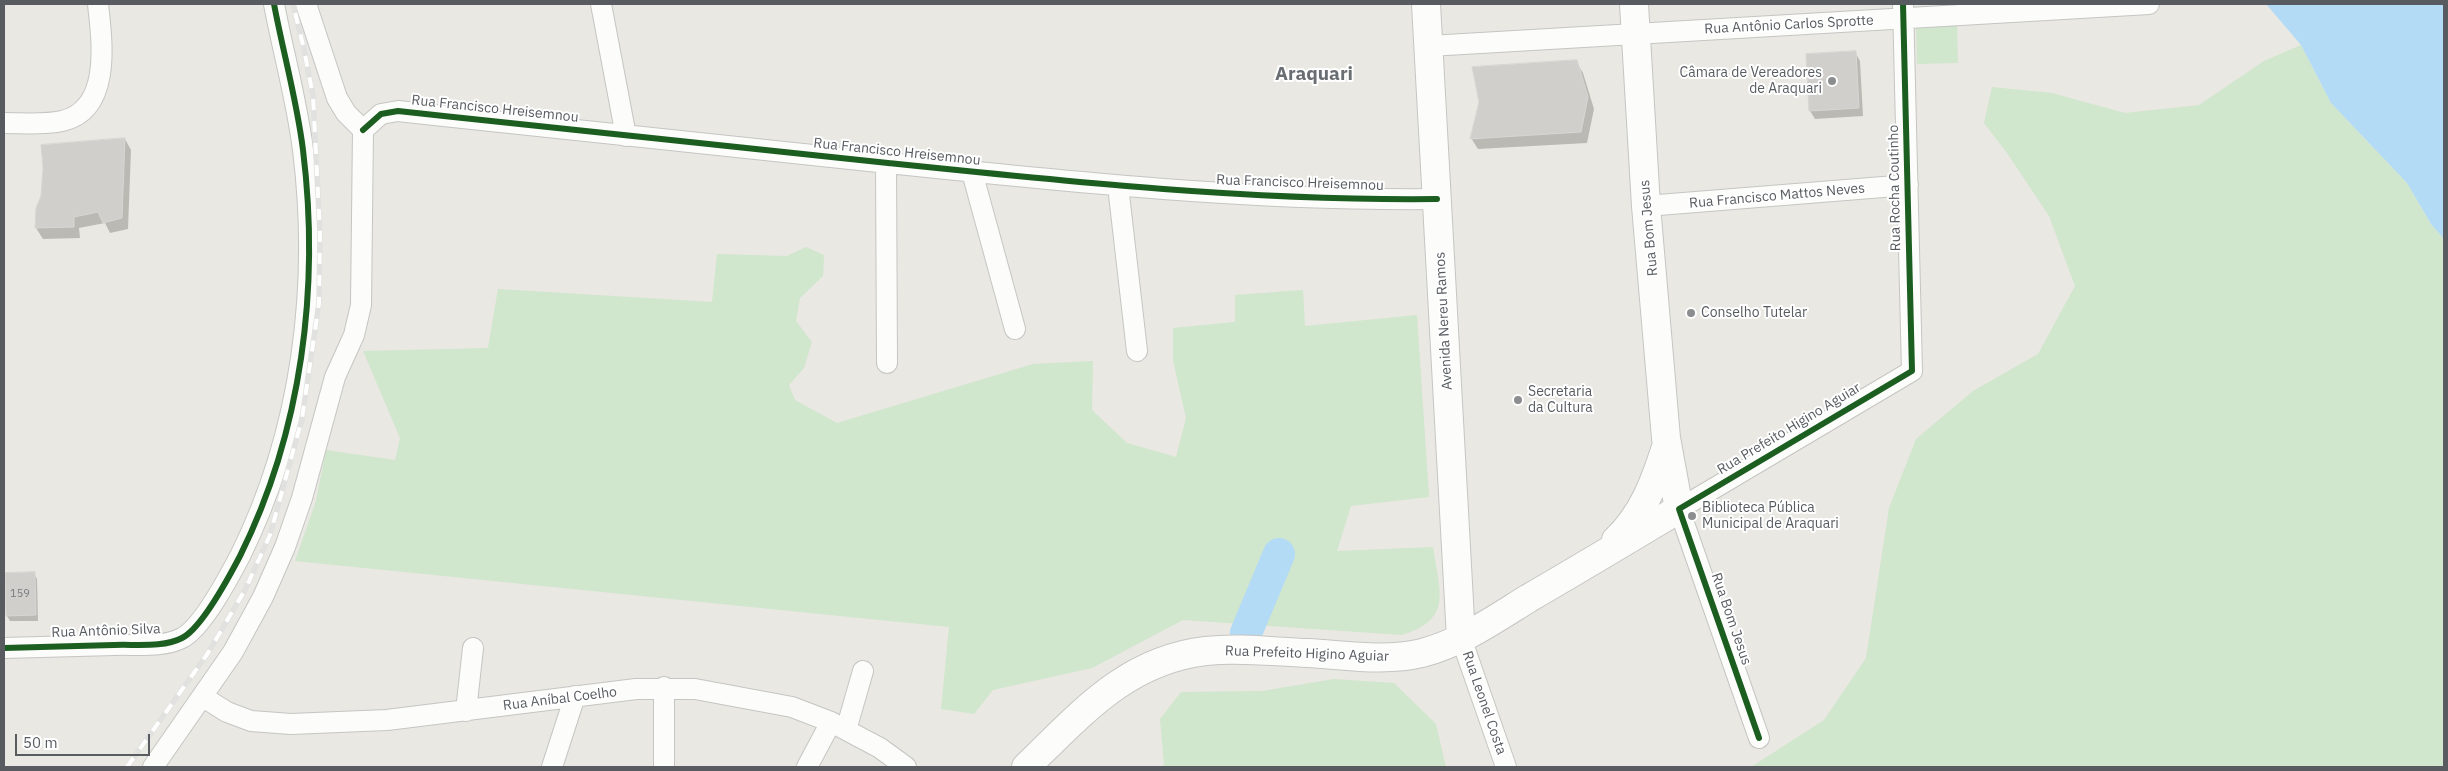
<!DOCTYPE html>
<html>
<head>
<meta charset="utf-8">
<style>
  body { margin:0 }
  #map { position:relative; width:2448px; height:771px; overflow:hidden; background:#e9e8e2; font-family:"IBM Plex Sans",sans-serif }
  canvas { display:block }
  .frame { position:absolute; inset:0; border:5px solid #585c61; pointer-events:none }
  .scale { position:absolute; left:15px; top:734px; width:135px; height:22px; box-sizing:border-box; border:2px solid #585c61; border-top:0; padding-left:6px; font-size:15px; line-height:18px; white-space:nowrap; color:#585c61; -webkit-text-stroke:4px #fff; paint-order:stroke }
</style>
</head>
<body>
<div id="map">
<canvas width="2448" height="771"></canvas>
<div class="frame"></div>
<div class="scale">50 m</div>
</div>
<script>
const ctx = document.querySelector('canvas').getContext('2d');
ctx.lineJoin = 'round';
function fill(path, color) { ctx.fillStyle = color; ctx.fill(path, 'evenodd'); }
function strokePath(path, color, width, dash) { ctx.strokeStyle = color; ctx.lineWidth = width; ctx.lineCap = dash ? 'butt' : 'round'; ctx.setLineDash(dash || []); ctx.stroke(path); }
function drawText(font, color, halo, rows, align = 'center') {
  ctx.font = font + ' "IBM Plex Sans",sans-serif'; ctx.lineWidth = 4; ctx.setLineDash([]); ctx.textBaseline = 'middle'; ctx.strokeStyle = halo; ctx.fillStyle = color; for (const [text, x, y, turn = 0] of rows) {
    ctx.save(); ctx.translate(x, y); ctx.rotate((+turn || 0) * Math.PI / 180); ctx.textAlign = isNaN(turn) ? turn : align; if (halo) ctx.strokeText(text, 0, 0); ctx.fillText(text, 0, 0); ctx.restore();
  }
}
fill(new Path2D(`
  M1957,25L1958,63L1917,64L1916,26Z
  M2301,45L2331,103L2407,183L2431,224L2444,239V767H1751L1824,720L1866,658L1889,508L1916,439L1973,391L2038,354L2075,286L2049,216L2007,153L1984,123L1992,87L2052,93L2125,113L2199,105L2264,61Z
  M806,247L824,255L823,276L800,298L796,321L812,342L804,368L789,385L795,400L837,423L1033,364L1093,361L1092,410L1127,443L1176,457L1186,418L1173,360V328L1235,322V295L1303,290L1305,326L1417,315L1429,497L1351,506L1337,551L1433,547C1439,591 1454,619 1402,635L1183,620L1092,668L993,690L974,714L941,709L949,627L295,561L316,501L326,450L395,460L400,438L363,351L488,348L498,289L712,302L717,254L787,256Z
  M1334,679L1394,683L1436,724L1446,767H1162L1164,765L1160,719L1181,692L1262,691Z`), '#d0e6cd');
fill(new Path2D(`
  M2266,4H2444V239L2431,224L2407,183L2331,103L2301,45Z`), '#b3dbf6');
fill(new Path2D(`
  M1855,52L1860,61L1863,116L1815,119L1810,111Z
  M1576,62L1583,73L1594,109L1587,143L1478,149L1471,138Z
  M125,139L131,150L128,229L110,233L105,223L79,228L80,238L43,239L36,228L37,208Z
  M34,573L37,579L38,621H10L7,616Z`), '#0003');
strokePath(new Path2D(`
  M1246,633L1279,554`), '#b3dbf6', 32);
const building = new Path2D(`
  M1856,51L1859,108L1809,111L1806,54Z
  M1577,60L1588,97L1581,132L1470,139L1479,102L1472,67Z
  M125,138L122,218L103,223L98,212L74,217V227L35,228L36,208L41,196L43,168L41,145Z
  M35,572L36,615L6,616L5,573Z`);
fill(building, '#d0cfcc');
strokePath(building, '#d8d6d2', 1);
const street = new Path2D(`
  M601,4L626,136
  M1429,46L2149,4
  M4,123C22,123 44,125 62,121C112,110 102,41 98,4
  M363,130L381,114L398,111C561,129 724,146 888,163C1071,182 1253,201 1437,199
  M886,163L887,363
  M972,172L1015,329
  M1118,186L1137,351
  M1646,206L1908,185
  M1461,638L1506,767
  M4,648C41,647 77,646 114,645C135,644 163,648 182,638C202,628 229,577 240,556C302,431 320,287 303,150C297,101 283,52 274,4
  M664,687V767
  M203,697L227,712L251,721L291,724L387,720L636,689H695L792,707L831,722L880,748L906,767
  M466,711L473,648
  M846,730L863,671
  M1759,738L1679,509L1912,371L1903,4
  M153,767L233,652L263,597L285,547L302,498L335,377L354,335L361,305L363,130L346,113L337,98L306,4
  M552,767L575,696
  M807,767L831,722`);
const secondary = new Path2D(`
  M1426,4L1461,638
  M1616,540C1643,515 1655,481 1666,447
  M1026,767C1080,715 1126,660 1206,651C1240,647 1275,652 1308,653C1345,655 1385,662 1422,653C1461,643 1495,619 1529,598C1579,569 1629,539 1679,509L1666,438L1646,206L1634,4`);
strokePath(street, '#c5c5c3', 22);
strokePath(secondary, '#c5c6c4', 30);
strokePath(street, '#fcfcfb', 20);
strokePath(secondary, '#fcfcfb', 28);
const rail = new Path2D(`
  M127,767L208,653L245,590L270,535L302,419L319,303L320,233L313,96L304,49L293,4`);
strokePath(rail, '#e1e1e0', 5.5);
strokePath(rail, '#fff', 4, [11]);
strokePath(new Path2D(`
  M363,130L381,114L398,111C561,129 724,146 888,163C1071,182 1253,201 1437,199
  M4,648C41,647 77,646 114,645C135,644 163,648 182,638C202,628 229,577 240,556C302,431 320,287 303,150C297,101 283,52 274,4
  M1759,738L1679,509L1912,371L1903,4`), '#1b5e20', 6);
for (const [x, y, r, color] of [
  [1832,81,5,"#8b8d8e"],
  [1691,313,5,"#8b8d8e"],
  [1518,400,5,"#8b8d8e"],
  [1692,516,5,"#8b8d8e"]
]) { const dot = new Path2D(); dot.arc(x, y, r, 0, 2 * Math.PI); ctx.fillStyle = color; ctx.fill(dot); strokePath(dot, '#fff', 2); }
drawText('11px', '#777a7d', null, [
  ["159",20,594]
]);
drawText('14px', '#585c61', '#fff', [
  ["Rua Antônio Carlos Sprotte",1789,25,-3],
  ["Rua Francisco Hreisemnou",495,109,6],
  ["Rua Francisco Hreisemnou",897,152,6],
  ["Rua Francisco Hreisemnou",1300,183,2],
  ["Rua Rocha Coutinho",1895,188,-91],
  ["Rua Francisco Mattos Neves",1777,196,-5],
  ["Rua Bom Jesus",1649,228,-95],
  ["Avenida Nereu Ramos",1444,321,-93],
  ["Rua Prefeito Higino Aguiar",1789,429,-31],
  ["Rua Bom Jesus",1731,619,71],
  ["Rua Antônio Silva",106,631,-2],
  ["Rua Prefeito Higino Aguiar",1307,654,2],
  ["Rua Aníbal Coelho",560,699,-7],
  ["Rua Leonel Costa",1484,703,71]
]);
drawText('14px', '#585c61', '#fff', [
  ["Câmara de Vereadores",1822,73,"right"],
  ["de Araquari",1822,89,"right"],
  ["Conselho Tutelar",1701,313],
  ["Secretaria",1528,392],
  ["da Cultura",1528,408],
  ["Biblioteca Pública",1702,508],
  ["Municipal de Araquari",1702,524]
], 'left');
drawText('bold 19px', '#696e73', '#fff', [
  ["Araquari",1314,75]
]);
</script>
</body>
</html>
